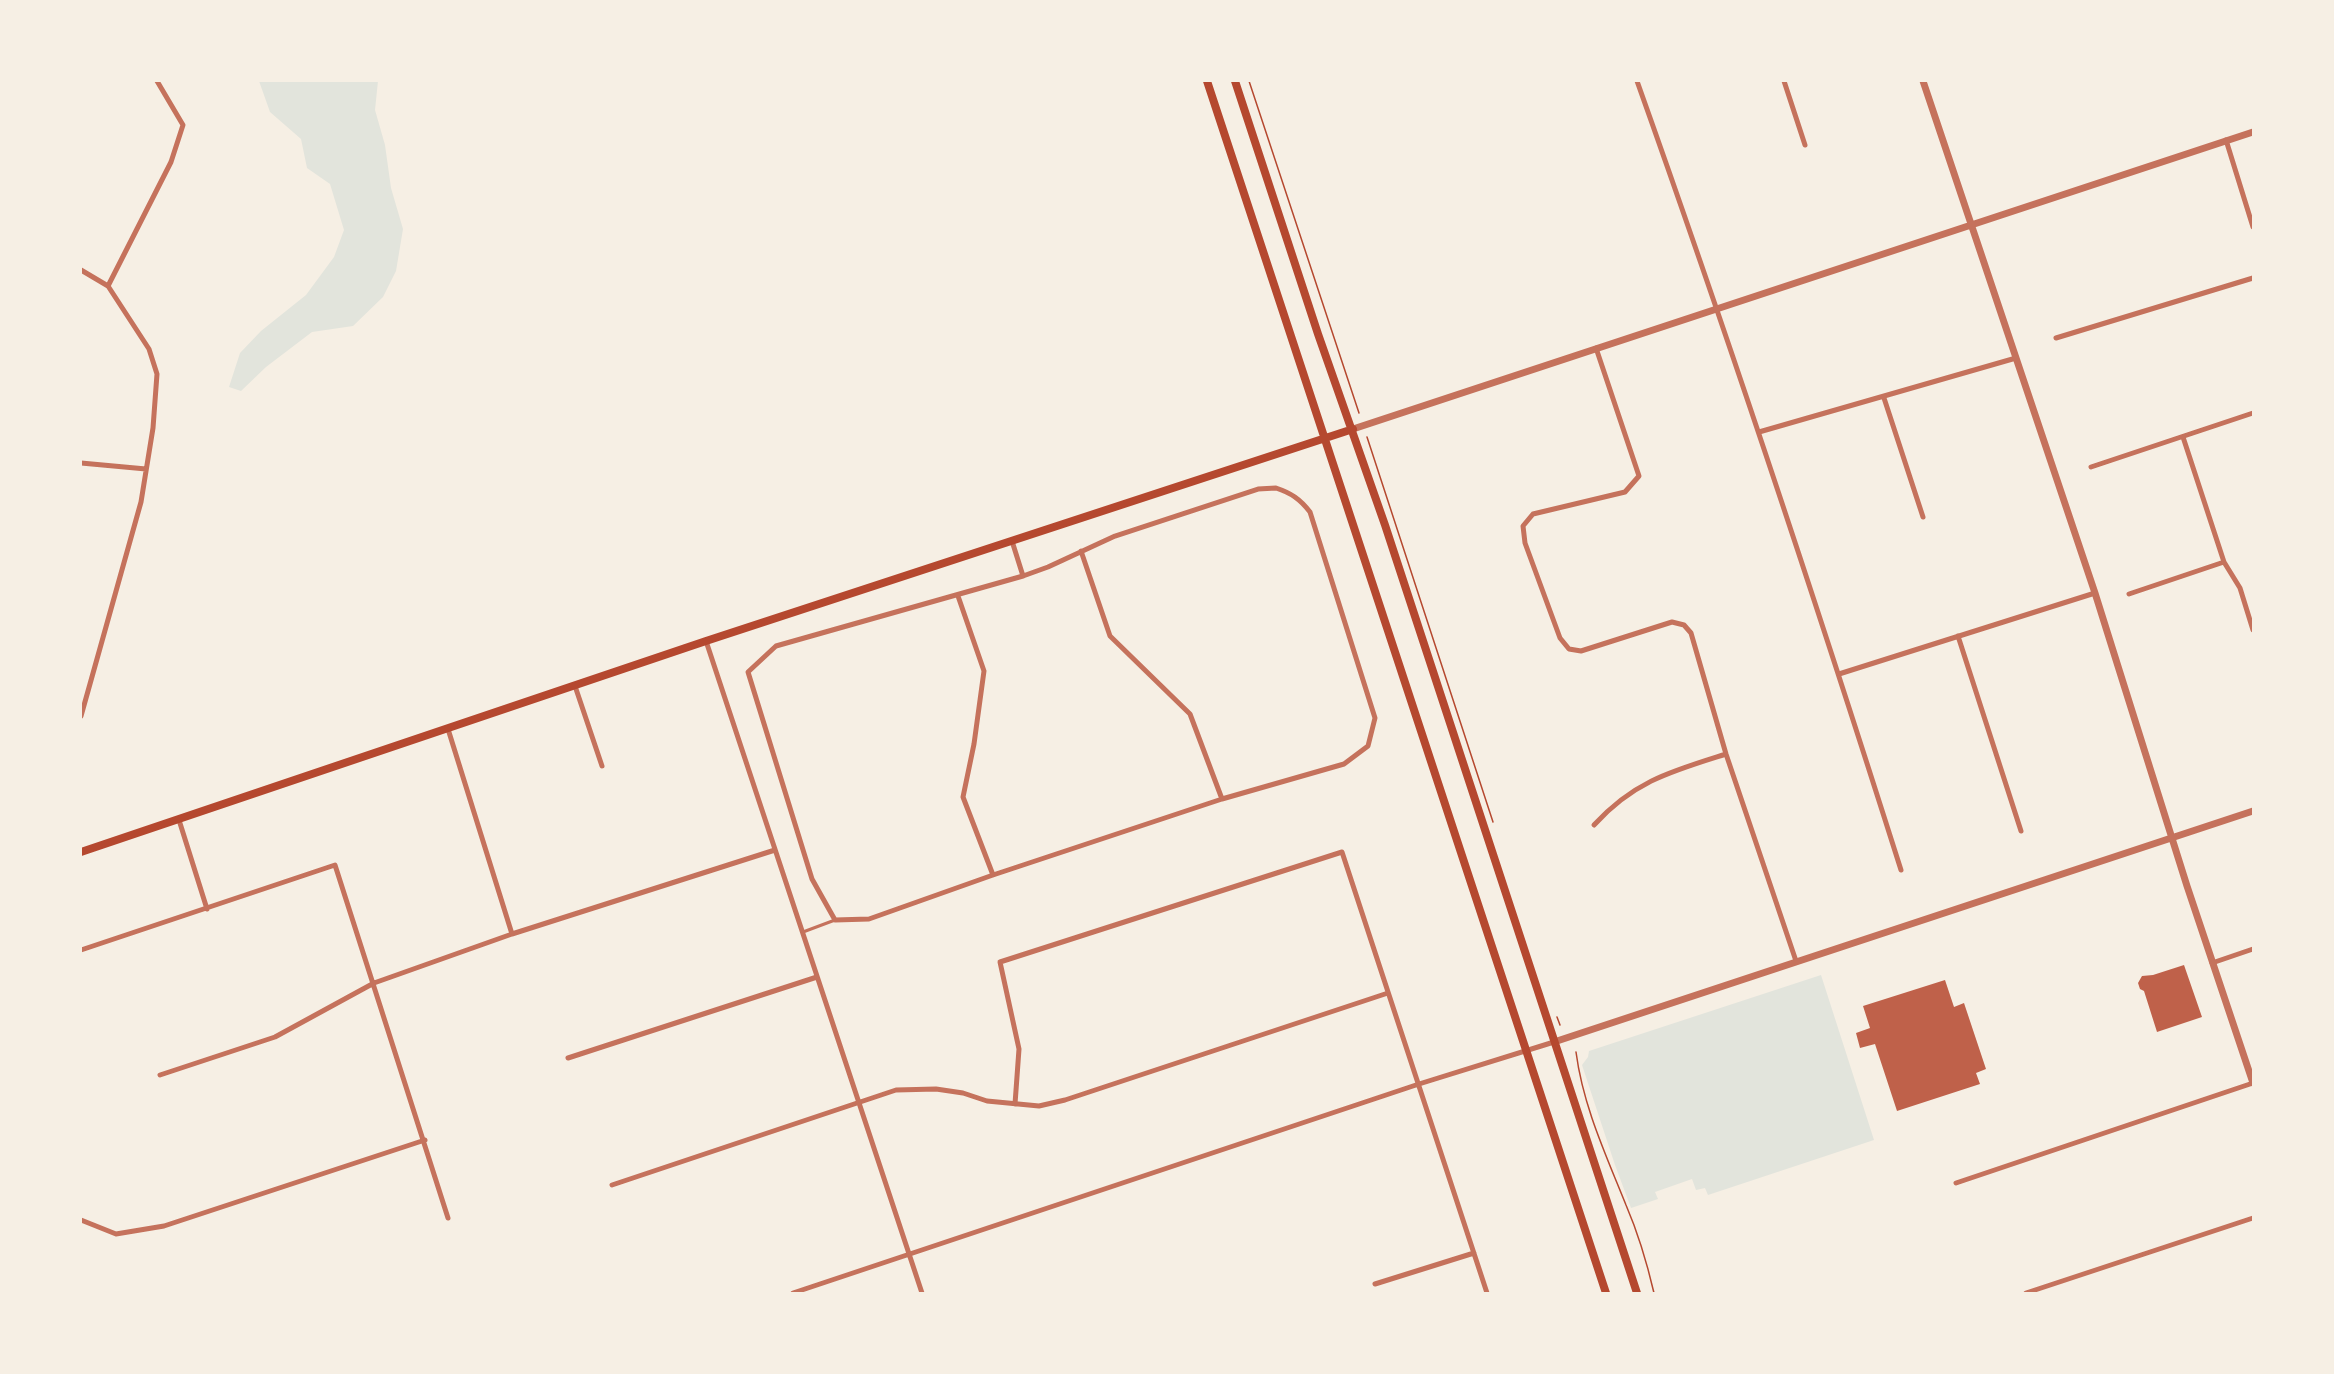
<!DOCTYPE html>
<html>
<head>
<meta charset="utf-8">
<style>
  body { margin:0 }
  #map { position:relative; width:2334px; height:1374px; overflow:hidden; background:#f6efe4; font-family:"Exo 2",sans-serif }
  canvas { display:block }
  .frame { position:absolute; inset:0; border:82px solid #f6efe4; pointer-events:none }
</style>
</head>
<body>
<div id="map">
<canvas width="2334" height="1374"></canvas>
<div class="frame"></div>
</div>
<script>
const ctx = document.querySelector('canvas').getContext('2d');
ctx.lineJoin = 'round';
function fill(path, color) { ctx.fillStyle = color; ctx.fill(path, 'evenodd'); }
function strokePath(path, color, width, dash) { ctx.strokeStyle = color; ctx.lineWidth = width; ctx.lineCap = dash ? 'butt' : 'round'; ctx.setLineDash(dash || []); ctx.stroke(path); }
fill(new Path2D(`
  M259,81H378L375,110L385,145L391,188L403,229L396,271L383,297L353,326L312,332L266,367L241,391L229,387L240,353L261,331L306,295L334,257L344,230L330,184L307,168L301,139L270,112Z
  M1821,975L1874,1140L1708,1195L1705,1188L1696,1190L1692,1179L1655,1192L1658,1199L1631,1208L1615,1165L1582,1065L1588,1057L1589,1051Z`), '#e2e4dc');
fill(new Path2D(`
  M2184,965L2202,1017L2157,1032L2144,991L2140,989L2138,983L2142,976L2153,975Z
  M1945,980L1954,1007L1964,1003L1986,1069L1976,1073L1980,1084L1897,1111L1875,1044L1860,1048L1856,1033L1870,1028L1863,1006Z`), '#bf614a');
strokePath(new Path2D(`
  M1249,81L1359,413
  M1367,437L1493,822
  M1557,1017L1560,1025
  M1576,1052C1583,1106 1606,1155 1626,1205C1638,1233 1647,1263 1654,1293`), '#b5482f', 1.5);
strokePath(new Path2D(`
  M803,932L835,920`), '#c5725c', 3);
strokePath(new Path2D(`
  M1637,81C1730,342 1817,605 1901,870
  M1784,81L1805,145
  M2226,140L2253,227
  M81,270L108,286L149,349L157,374L153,428L141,502L81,716
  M108,286L171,162L183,125L157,81
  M2056,338L2253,278
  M1596,348L1639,476L1625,492L1533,514L1523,526L1525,543L1560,638L1569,649L1581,651L1672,622L1684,625L1691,633L1726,754L1796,961
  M1884,398L1923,517
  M1759,432L2016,358
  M2183,437L2224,562L2240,588L2253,630
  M81,463L146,469
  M2091,467L2253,413
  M1276,488C1291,493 1300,499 1310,512L1375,718L1368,746L1344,764L1222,799L993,875L869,919L835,920L812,879L748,672L776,646L1023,576L1048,567L1115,536L1258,489Z
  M1012,541L1023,576
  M1081,551L1110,636L1190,714L1222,799
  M2129,594L2224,562
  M958,596L984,671L974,744L963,797L993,875
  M1958,636L2021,831
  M706,641L922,1293
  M1839,674L2095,593
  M575,686L602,766
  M448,729L512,934
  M179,820L207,909
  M1594,825C1634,781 1672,771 1726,754
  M81,950L335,865L448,1218
  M2212,963L2253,949
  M568,1058L817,977
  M160,1075L275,1037L374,983L512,934L775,850
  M1015,1104L1019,1049L1000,962L1342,852L1487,1293
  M1956,1183L2253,1083
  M612,1185L896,1090L936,1089L963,1093L987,1101L1039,1106L1065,1100L1388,993
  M81,1220L116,1234L164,1226L425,1140
  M1375,1284L1474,1253
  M793,1293L1419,1084L1554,1042
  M2026,1293L2253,1218`), '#c5725c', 5);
strokePath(new Path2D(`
  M1923,81L2095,593L2187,886L2253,1083
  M1353,429L2253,132
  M1554,1042L2253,811`), '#c5725c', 7);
strokePath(new Path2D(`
  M1207,81L1606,1293
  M1235,81L1318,334L1385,525L1637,1293
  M81,852L706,641L1353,429`), '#b5482f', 8);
</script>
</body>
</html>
